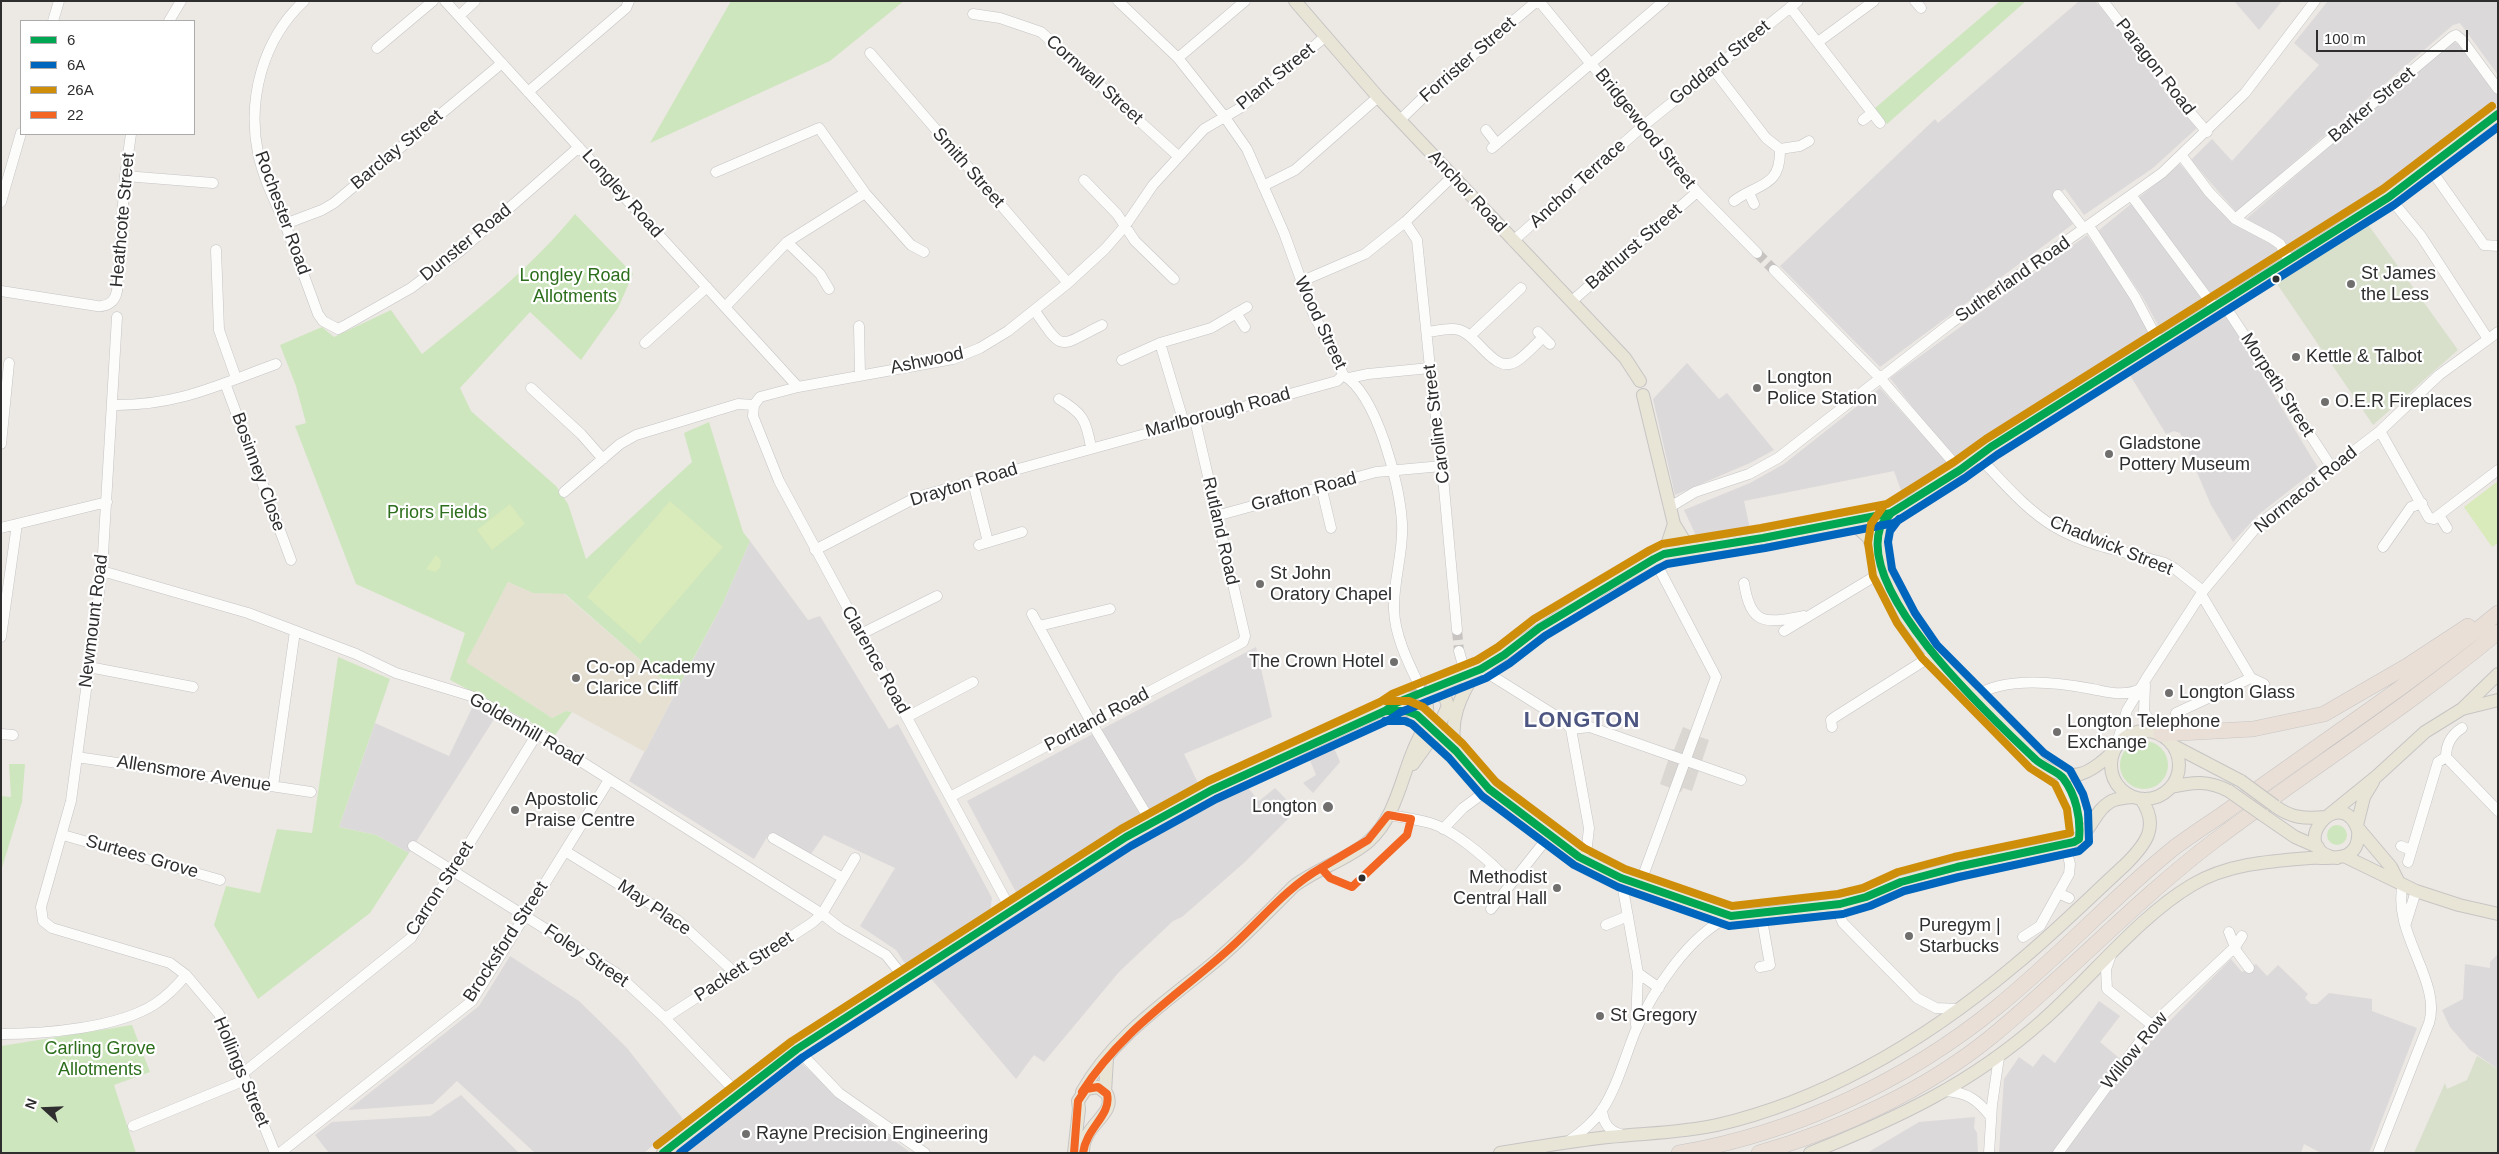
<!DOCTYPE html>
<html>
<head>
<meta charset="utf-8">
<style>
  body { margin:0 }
  #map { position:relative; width:2499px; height:1154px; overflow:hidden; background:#ece8e4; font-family:Helvetica,sans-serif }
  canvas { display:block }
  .frame { position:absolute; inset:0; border:2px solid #2e2e2e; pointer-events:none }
  .legend { position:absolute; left:20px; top:20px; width:175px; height:115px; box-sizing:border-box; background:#fff; border:1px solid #ababab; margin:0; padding:6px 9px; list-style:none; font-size:15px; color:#2e2e2e }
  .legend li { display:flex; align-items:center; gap:10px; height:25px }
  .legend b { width:25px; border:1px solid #ababab }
  .north { position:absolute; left:20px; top:1084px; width:50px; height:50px; -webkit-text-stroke:4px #fff; paint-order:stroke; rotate:290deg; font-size:14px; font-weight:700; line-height:20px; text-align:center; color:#2e2e2e }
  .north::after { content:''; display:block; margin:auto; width:18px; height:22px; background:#2e2e2e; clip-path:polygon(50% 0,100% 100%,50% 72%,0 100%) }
  .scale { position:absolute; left:2316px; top:30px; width:152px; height:22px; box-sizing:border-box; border:2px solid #2e2e2e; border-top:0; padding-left:6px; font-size:15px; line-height:18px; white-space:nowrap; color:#2e2e2e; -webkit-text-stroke:4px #fff; paint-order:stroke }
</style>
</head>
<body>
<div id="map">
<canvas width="2499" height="1154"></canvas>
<div class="frame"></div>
<ul class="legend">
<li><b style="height:6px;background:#00a651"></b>6</li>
<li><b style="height:6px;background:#0065bd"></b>6A</li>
<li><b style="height:6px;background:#cf8e09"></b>26A</li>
<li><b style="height:6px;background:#f26522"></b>22</li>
</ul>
<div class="north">N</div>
<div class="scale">100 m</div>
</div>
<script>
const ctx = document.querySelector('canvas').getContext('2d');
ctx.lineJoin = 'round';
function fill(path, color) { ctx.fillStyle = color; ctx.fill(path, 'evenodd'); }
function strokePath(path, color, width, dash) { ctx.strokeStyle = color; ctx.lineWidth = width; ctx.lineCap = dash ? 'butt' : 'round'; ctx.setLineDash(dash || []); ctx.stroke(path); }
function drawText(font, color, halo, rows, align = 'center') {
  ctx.font = font + ' Helvetica,sans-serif'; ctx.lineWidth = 4.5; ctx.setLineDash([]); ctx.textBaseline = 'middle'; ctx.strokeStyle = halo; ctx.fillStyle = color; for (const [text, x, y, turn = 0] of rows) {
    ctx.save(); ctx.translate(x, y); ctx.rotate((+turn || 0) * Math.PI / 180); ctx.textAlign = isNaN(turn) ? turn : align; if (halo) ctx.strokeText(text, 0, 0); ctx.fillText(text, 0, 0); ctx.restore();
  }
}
fill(new Path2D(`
  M2079,1H2095L2118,27L2171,100L2197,128L2153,168L2084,215L2065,189L2054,196L2073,224L1880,367L1780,266L1935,119L1938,123Z
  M2234,1H2282L2259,30Z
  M2328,1H2498V75L2460,23L2453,25L2236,212L2191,160L2212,139L2232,161L2319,65L2294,43Z
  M2454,42L2460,45L2498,95V103L2412,170L2291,248L2280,238L2246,219L2448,44Z
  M2180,164L2205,194L2272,243L2281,254L2160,329L2142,296L2098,231Z
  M2087,235L2133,299L2151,335L1954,460L1890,378Z
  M2224,312L2318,468L2258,515L2233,542L2211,505L2180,433L2174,431L2166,434L2128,372Z
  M1687,363L1719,399L1727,393L1774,450L1750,463L1675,495L1653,399Z
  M1880,388L1948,463L1903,496L1894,471L1744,501L1750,529L1698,540L1684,510L1750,483L1784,464Z
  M750,541L808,620L820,616L889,729L898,724L992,898L990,911L906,965L896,950L860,926L895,868L824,835L809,857L769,834L754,859L629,781L722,605Z
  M1256,647L1272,717L1184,754L1198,783L1017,894L967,801Z
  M472,708L496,716L409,853L376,835L339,827L375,723L449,756Z
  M1332,743L1340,762L1313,793L1303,783L1316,775L1307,753Z
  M1243,782L1259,801L1275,788L1297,810L1245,862L1182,917L1173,921L1119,972L1044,1062L1034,1055L1016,1079L928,975L1126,848Z
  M2498,954V1069L2470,1050L2450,1027L2442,1010L2463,999L2465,964L2490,968V962Z
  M510,956L579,1001L627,1048L683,1119L644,1153H535L457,1081L433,1104L348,1110L479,1006Z
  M2231,959L2242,972L2256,964L2267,976L2278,965L2308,994L2305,998L2311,1004H2317L2329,993L2372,999V1011L2417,1028L2369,1153H2321L2304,1144L2301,1153H1999L2004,1079L2019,1057L2033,1067L2043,1054L2055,1063L2099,1001L2120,1016L2100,1042L2130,1067L2152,1039Z
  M801,1063L868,1121L911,1153L688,1152Z
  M461,1095L519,1153H329L315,1135L332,1122L430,1116Z
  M1975,1117L1974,1128L1977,1133L1978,1153H1867L1919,1122Z`), '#dcd9db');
fill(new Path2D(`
  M508,582L533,593L564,594L676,691L645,752L572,712L566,711L552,718L465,662Z`), '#e6e0d3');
fill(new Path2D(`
  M731,1H904L830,61L650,143Z
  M2000,1H2026L1887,124L1874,109Z
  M575,214L633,274L618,308L581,360L530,312L460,388L471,411L556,486L568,504L586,559L692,462L684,433L709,422L743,532L750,541L722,605L676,691L565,594L533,593L508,582L466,662L552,718L566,711L572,712L555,735L450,680L465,633L356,584L295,426L306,423L296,386L280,345L322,327L334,337L391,310L422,354C476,311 531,268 575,214Z
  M338,657L390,679L339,827L376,835L409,853L370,913L258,999L214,925L226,886L260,893L277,829L312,833Z
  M2120 765a24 24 0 1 1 48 0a24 24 0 1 1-48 0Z
  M9,764H25L22,802L1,871V796L11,797Z
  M2327 835a10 10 0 1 1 20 0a10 10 0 1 1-20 0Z
  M132,1025L150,1072L114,1085L136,1153H1V1046Z`), '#cee6be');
fill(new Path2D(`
  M2367,223L2458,350L2373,425L2275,281Z
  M2477,1056L2498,1069V1153H2414L2445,1083L2447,1089L2467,1080Z`), '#d8e0cc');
fill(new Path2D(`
  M2498,481V543L2492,547L2464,507Z
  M670,501L723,547L640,644L587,597Z
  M510,504L525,524L492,550L477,530Z
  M436,555L441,560L440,568L435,572L426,569Z`), '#d9eabb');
fill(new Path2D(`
  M1683,727L1700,734V737L1709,740L1692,791L1683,788L1681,792L1660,784L1672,749L1674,750Z`), '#dad6d2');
strokePath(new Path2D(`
  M1757,253L1774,270
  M1457,630L1459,651`), '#c6c3c0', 10, [10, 5]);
strokePath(new Path2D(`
  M1408,698L1432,688
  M1399,710L1413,713`), '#c6c3c0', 12, [12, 6]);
const minor = new Path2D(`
  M304,1C263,39 247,99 258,153C263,178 275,201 285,224C296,254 307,284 318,314L323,321L338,329L344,326L411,288L459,252L579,147
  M445,1L798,387
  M1118,1L1178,58L1224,116L1247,149L1284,233L1313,313L1339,364L1343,375C1377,394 1400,485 1402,523C1404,551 1393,581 1394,610C1395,636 1408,662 1419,685
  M1539,1L1697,192L1757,253
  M1915,1L1921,8
  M2103,1L2177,97L2207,132
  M1790,7L1880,123
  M973,14L1000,18L1041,32L1178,156
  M459,16L475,1
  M53,21L59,1
  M169,21L181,1
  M1818,42L1874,1
  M377,48L433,1
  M870,53L1068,283
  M1178,58L1245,1
  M1713,69L1766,138L1780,149
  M528,92L626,8L629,1
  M1400,120L1430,91L1537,1
  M1863,120L1872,113
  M1486,130L1497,144
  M1492,148L1664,1
  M1780,149L1800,146L1809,141
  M2182,156L2209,192L2235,219L2271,238L2280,244L2290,262
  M2429,167L2484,245L2498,246
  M716,172L819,128L865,193L911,245L924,252
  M125,176L213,183
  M1084,180L1117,214L1135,241L1174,279
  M1263,186L1295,170L1378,97
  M1749,193L1754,204
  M2058,195L2084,229
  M2131,195L2215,308
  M2389,197L2421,236L2488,339
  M1734,201C1758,183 1781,188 1780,149
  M1,202L21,133
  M2235,219L2452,37L2456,35L2462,40L2498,89
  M1405,222L1417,240L1430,368L1442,466L1457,630
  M285,224L322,210L334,203L502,63
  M2089,226L2135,297L2160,344
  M1513,241L1643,126L1798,1
  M787,242L820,274L829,289
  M216,250L219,330L236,378
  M1774,270L1880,378L1960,470
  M1300,282L1365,254L1405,222L1452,177
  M1,291L97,306C107,307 115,302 117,291L125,176L131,134
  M1572,301L1697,192
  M2223,303L2332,468
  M725,307L787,242L865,193
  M1035,311C1064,353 1058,347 1102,325
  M1236,313L1245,327
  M117,317L102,571L71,801L41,907L43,921L52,928L170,963L186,975L219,1014L275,1153
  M859,326L860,375
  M1428,332C1437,331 1450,327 1459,330C1478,334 1494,376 1517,361C1526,355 1535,345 1543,337
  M1538,332L1550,344
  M1471,335L1521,288
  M645,343L707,287
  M1160,343L1184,423
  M1122,360L1160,343L1211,328L1247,307
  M1349,378L1368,374L1430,368
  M225,383L291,560
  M531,388L581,434L603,459
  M1059,399C1083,413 1086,420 1091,447
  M113,405C177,406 218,385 276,364
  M754,405L760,397L798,387L953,359L980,348L1008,331L1068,283L1105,249L1125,226L1153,185L1204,129L1240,108L1326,36
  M754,405L753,416L779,481L1011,910
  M2380,431L2429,518L2434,519L2439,515L2447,528
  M1,444L9,363
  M1979,457C2002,481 2026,510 2055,527C2087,546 2129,553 2165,563L2174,568L2203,591
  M973,482L988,542
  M1321,486L1331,528
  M564,492L620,444L636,435L738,404L754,405
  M1670,507L1695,492L1749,474L1778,458L1951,323L2162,173L2245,93L2315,1
  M2439,515L2498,470
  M1216,516L1376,472L1442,466
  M1,528L107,502
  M979,545L1022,532
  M2383,547L2411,507L2422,503
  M815,550L917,497L1337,381L1343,375
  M102,571L248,613L356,654L396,673L471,696L533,731L822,914L840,928L886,955L905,979
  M1744,583C1751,627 1766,623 1804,616
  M2201,594L2251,678L2264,684
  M1032,614L1091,722L1151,822
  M1039,626L1110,609
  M1784,631L1882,572
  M861,634L937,596
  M1,637L17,524
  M1459,651L1466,676
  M89,667L193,687
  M1481,669L1564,721L1571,729L1589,828L1587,846L1584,853L1579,857
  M2145,685L2144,712L2158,733
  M1975,696C2006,676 2056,682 2092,689C2109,692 2123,697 2140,689
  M2176,713L2251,678
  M907,717L973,682
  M1832,727L1831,720L1835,717L1933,655
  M1571,729L1590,727L1741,780
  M1,734L13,735
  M2116,746L2127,710L2146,679L2203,591L2259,524L2380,431L2439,375L2498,332
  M77,757L311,792
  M2446,757L2498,811
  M2446,757C2446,744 2451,735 2462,728
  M273,786L295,631
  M950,797L1243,642L1245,636L1195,420
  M1388,815C1402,817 1416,819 1430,823C1454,830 1486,858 1503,875
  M1443,829L1463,808L1489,789
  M63,835L220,880
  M773,838L843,878
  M413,846L616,973L665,1018L737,1093
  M2401,846L2411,850
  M565,851L677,920L736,974
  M2408,862L2438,762L2446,757
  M1486,873L1493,865
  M1621,878L1638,973L1636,1025
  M1640,884L1716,677L1654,559
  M2058,893L2069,898
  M1840,904L1838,912L1843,923L1917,998L1936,1008L1958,1009
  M1491,909L1549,836
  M2406,923L2416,891
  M1606,925L1628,916
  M2229,932L2237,952L2249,968
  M2023,937L2040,926L2069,874L2070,864L2065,845
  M2111,955L2106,969L2107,989L2152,1025
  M1760,967L1770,965L1761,914
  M1638,973L1659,988
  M665,1018L812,923L822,914L855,858
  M1,1034C45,1034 118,1028 155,1004C167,996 177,986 186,975
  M797,1049L839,1093L925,1153
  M242,1074L411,938L537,734
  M1945,1091C1967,1092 1978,1100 1991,1117
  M1602,1109C1603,1124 1609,1131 1623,1135
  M133,1126L245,1080
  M1569,1141C1581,1132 1593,1123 1602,1110C1617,1087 1625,1057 1635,1032C1652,992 1689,934 1731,916
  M280,1153L472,1001L609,780
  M1989,1153L1992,1105L1999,1057
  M2058,1153L2152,1025L2235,947L2242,936
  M2378,1153L2429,1023C2442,981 2391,932 2403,884`);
const major = new Path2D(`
  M1295,1L1378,97L1625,358L1640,381
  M1643,395L1674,524L1685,542L1694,549
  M1891,513L1880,527L1878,542L1882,572L1906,618L1933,655L2041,765C2072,784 2089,775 2114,751
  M1850,521L1868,537L1876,554
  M1664,554L1674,524
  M1432,688L1481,669L1606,586L1664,554L1763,538L1891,513L1911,502L1991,447L2311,248L2389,197L2498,114
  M2463,708L2498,674
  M1413,713L1426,722L1456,751L1489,789L1579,857L1621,878L1731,916L1761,914L1840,904L1866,897L1901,882L1957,867L2065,845C2095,834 2091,813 2110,802C2116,798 2125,798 2132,797
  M2111 765a34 34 0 1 1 68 0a34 34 0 1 1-68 0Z
  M2174,746L2241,781
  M1456,751C1448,722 1460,696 1476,671
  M1413,764L1436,732L1448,706L1445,697L1431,690
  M2171,787C2193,782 2208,780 2229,791
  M2275,806C2291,818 2305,819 2325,817
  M2263,815L2295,837L2318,847
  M2329,815L2377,776L2425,732L2462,709L2498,700
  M2357,825L2364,797L2373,782
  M2358,828L2391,867L2398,881
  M2344,856L2416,891L2459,905L2498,914
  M1082,1092C1113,1036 1168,1001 1217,960C1244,937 1269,911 1294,886C1318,868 1349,859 1369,841C1395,818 1401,779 1414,749C1418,739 1424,730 1426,720C1428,712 1428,706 1425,698
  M1105,1092L1107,1059
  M663,1153L797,1049L1126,837L1212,790L1408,698
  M1074,1153L1079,1109L1078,1101L1086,1089L1098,1087L1107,1094C1117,1115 1082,1124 1083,1153
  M1500,1153C1536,1147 1572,1141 1608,1137C1645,1133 1681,1133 1717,1125C1829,1099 1927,1039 2014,966C2053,934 2089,898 2126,864C2146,844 2160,826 2141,799
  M1810,1153C1898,1118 1971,1084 2042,1021C2090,979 2138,917 2192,885C2227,864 2270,861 2309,858C2321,857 2335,860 2347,855C2357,850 2359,840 2358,830C2340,781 2284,850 2337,858`);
const highway = new Path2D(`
  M2161,734L2253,729L2324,714L2407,666L2468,626
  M1679,1153C1795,1133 1906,1081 1997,1007C2059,957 2113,897 2175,847C2190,836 2205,826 2220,816C2313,748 2409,686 2498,613
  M1759,1153C1839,1130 1926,1090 1991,1037C2068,974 2135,901 2214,841C2308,770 2408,707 2498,632`);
strokePath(minor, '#c5c4c5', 11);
strokePath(major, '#c6c5c4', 14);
strokePath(highway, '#c6c5c4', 16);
strokePath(minor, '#fcfcfb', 10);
strokePath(major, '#e8e4d6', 12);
strokePath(highway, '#eadfd6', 15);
const majorBridge = new Path2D(`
  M2241,781L2275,806
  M2229,791L2263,815`);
strokePath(majorBridge, '#c6c5c4', 14, []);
strokePath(majorBridge, '#e8e4d6', 12);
strokePath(new Path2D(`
  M1385,711H1407L1417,715L1456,751L1489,789L1579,857L1621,878L1731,916L1840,904L1866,897L1901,882L1957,867L2074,842L2079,839C2081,818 2076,795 2063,778C2059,772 2042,766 2035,759C1991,717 1858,595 1880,528C1882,523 1888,517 1891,513
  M663,1153L797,1049L1126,837L1212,790L1385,711L1396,703L1481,669L1504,655L1539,628L1654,559L1664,554L1763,538L1891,513L1960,470L1991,447L2389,197L2498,114`), '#00a651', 8);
strokePath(new Path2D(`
  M1385,721H1405L1412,724L1449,758L1482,796L1574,865L1618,887L1729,926L1843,914L1870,906L1904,891L1959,877L2079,851L2089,842L2088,811L2083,794L2070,770L2044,753L1937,645L1915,613L1892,569L1888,542L1890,531L1899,519
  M680,1153L803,1057L1131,846L1216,799L1389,720L1401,712L1486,678L1510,663L1545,636L1659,568L1667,564L1765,548L1894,523L1965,478L1997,455L2394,205L2498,127`), '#0065bd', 8);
strokePath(new Path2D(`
  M1385,701H1409L1423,707L1463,744L1496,782L1584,848L1625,869L1732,906L1838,894L1863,888L1898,872L1954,857L2070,833L2067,809L2055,784L2030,768L1922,658L1897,623L1873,576L1868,543L1871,524L1883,507
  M657,1145L792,1041L1121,829L1208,781L1380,702L1392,694L1477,660L1498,647L1534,619L1650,550L1662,544L1761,528L1887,504L1954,462L1986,439L2383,189L2492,106`), '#cf8e09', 8);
strokePath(new Path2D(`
  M1388,815L1411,819L1407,835L1352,887L1330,878L1321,868L1368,840Z
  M1082,1092C1119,1033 1175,997 1227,951C1258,924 1284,889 1321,868
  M1074,1153L1078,1101L1086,1089L1098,1087L1107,1094C1112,1115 1086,1128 1083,1153`), '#f26522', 8);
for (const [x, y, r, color] of [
  [2276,279,4.5,"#2e2e2e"],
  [2351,284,5,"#706f6e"],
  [2296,357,5,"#706f6e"],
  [1757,388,5,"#706f6e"],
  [2325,402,5,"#706f6e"],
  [2109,454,5,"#706f6e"],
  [1260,584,5,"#706f6e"],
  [1394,662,5,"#706f6e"],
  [576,678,5,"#706f6e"],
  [2169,693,5,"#706f6e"],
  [2057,732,5,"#706f6e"],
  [1328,807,6,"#706f6e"],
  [515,810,5,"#706f6e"],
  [1362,878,4.5,"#2e2e2e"],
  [1557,888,5,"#706f6e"],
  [1909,936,5,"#706f6e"],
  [1600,1016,5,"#706f6e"],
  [746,1134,5,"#706f6e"]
]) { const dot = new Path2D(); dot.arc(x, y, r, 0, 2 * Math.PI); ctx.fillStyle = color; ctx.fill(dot); strokePath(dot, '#fff', 2); }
drawText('18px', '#2e2e2e', '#fff', [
  ["Forrister Street",1468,60,-41],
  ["Goddard Street",1720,63,-39],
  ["Paragon Road",2155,67,52],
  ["Plant Street",1276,77,-39],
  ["Cornwall Street",1094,80,42],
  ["Barker Street",2372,105,-40],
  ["Bridgewood Street",1645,129,51],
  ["Barclay Street",397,150,-40],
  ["Smith Street",968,168,49],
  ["Anchor Terrace",1578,184,-42],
  ["Anchor Road",1467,192,47],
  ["Longley Road",622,194,48],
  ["Rochester Road",282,213,70],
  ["Heathcote Street",123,220,-85],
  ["Dunster Road",466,243,-39],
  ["Bathurst Street",1634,247,-41],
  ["Sutherland Road",2013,280,-35],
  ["Wood Street",1320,323,65],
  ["Ashwood",927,361,-12],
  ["Morpeth Street",2277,385,57],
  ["Marlborough Road",1218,413,-15],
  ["Caroline Street",1437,424,-97],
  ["Bosinney Close",258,472,70],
  ["Drayton Road",964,485,-17],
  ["Normacot Road",2306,490,-39],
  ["Grafton Road",1304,492,-15],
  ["Rutland Road",1220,531,77],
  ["Chadwick Street",2111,546,22],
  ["Newmount Road",94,621,-83],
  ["Clarence Road",875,660,61],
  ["Portland Road",1097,720,-28],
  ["Goldenhill Road",526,730,30],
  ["Allensmore Avenue",194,774,9],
  ["Surtees Grove",142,857,16],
  ["Carron Street",440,889,-57],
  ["May Place",654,908,34],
  ["Brocksford Street",506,942,-57],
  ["Foley Street",586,956,34],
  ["Packett Street",744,967,-33],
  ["Willow Row",2135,1051,-51],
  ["Hollings Street",241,1072,67]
]);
drawText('18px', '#2e2e2e', '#fff', [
  ["St James",2361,274],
  ["the Less",2361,295],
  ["Kettle & Talbot",2306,357],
  ["Longton",1767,378],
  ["Police Station",1767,399],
  ["O.E.R Fireplaces",2335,402],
  ["Gladstone",2119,444],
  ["Pottery Museum",2119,465],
  ["St John",1270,574],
  ["Oratory Chapel",1270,595],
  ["The Crown Hotel",1384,662,"right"],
  ["Co-op Academy",586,668],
  ["Clarice Cliff",586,689],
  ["Longton Glass",2179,693],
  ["Longton Telephone",2067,722],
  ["Exchange",2067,743],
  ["Apostolic",525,800],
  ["Praise Centre",525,821],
  ["Longton",1317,807,"right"],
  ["Methodist",1547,878,"right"],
  ["Central Hall",1547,899,"right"],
  ["Puregym |",1919,926],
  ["Starbucks",1919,947],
  ["St Gregory",1610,1016],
  ["Rayne Precision Engineering",756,1134]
], 'left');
drawText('18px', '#2c6e1b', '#fff', [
  ["Longley Road",575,276],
  ["Allotments",575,297],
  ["Priors Fields",437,513],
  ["Carling Grove",100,1049],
  ["Allotments",100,1070]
]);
ctx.letterSpacing = '1px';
drawText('bold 22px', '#4d5680', '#fff', [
  ["LONGTON",1582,721]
]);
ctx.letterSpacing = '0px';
</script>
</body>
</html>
